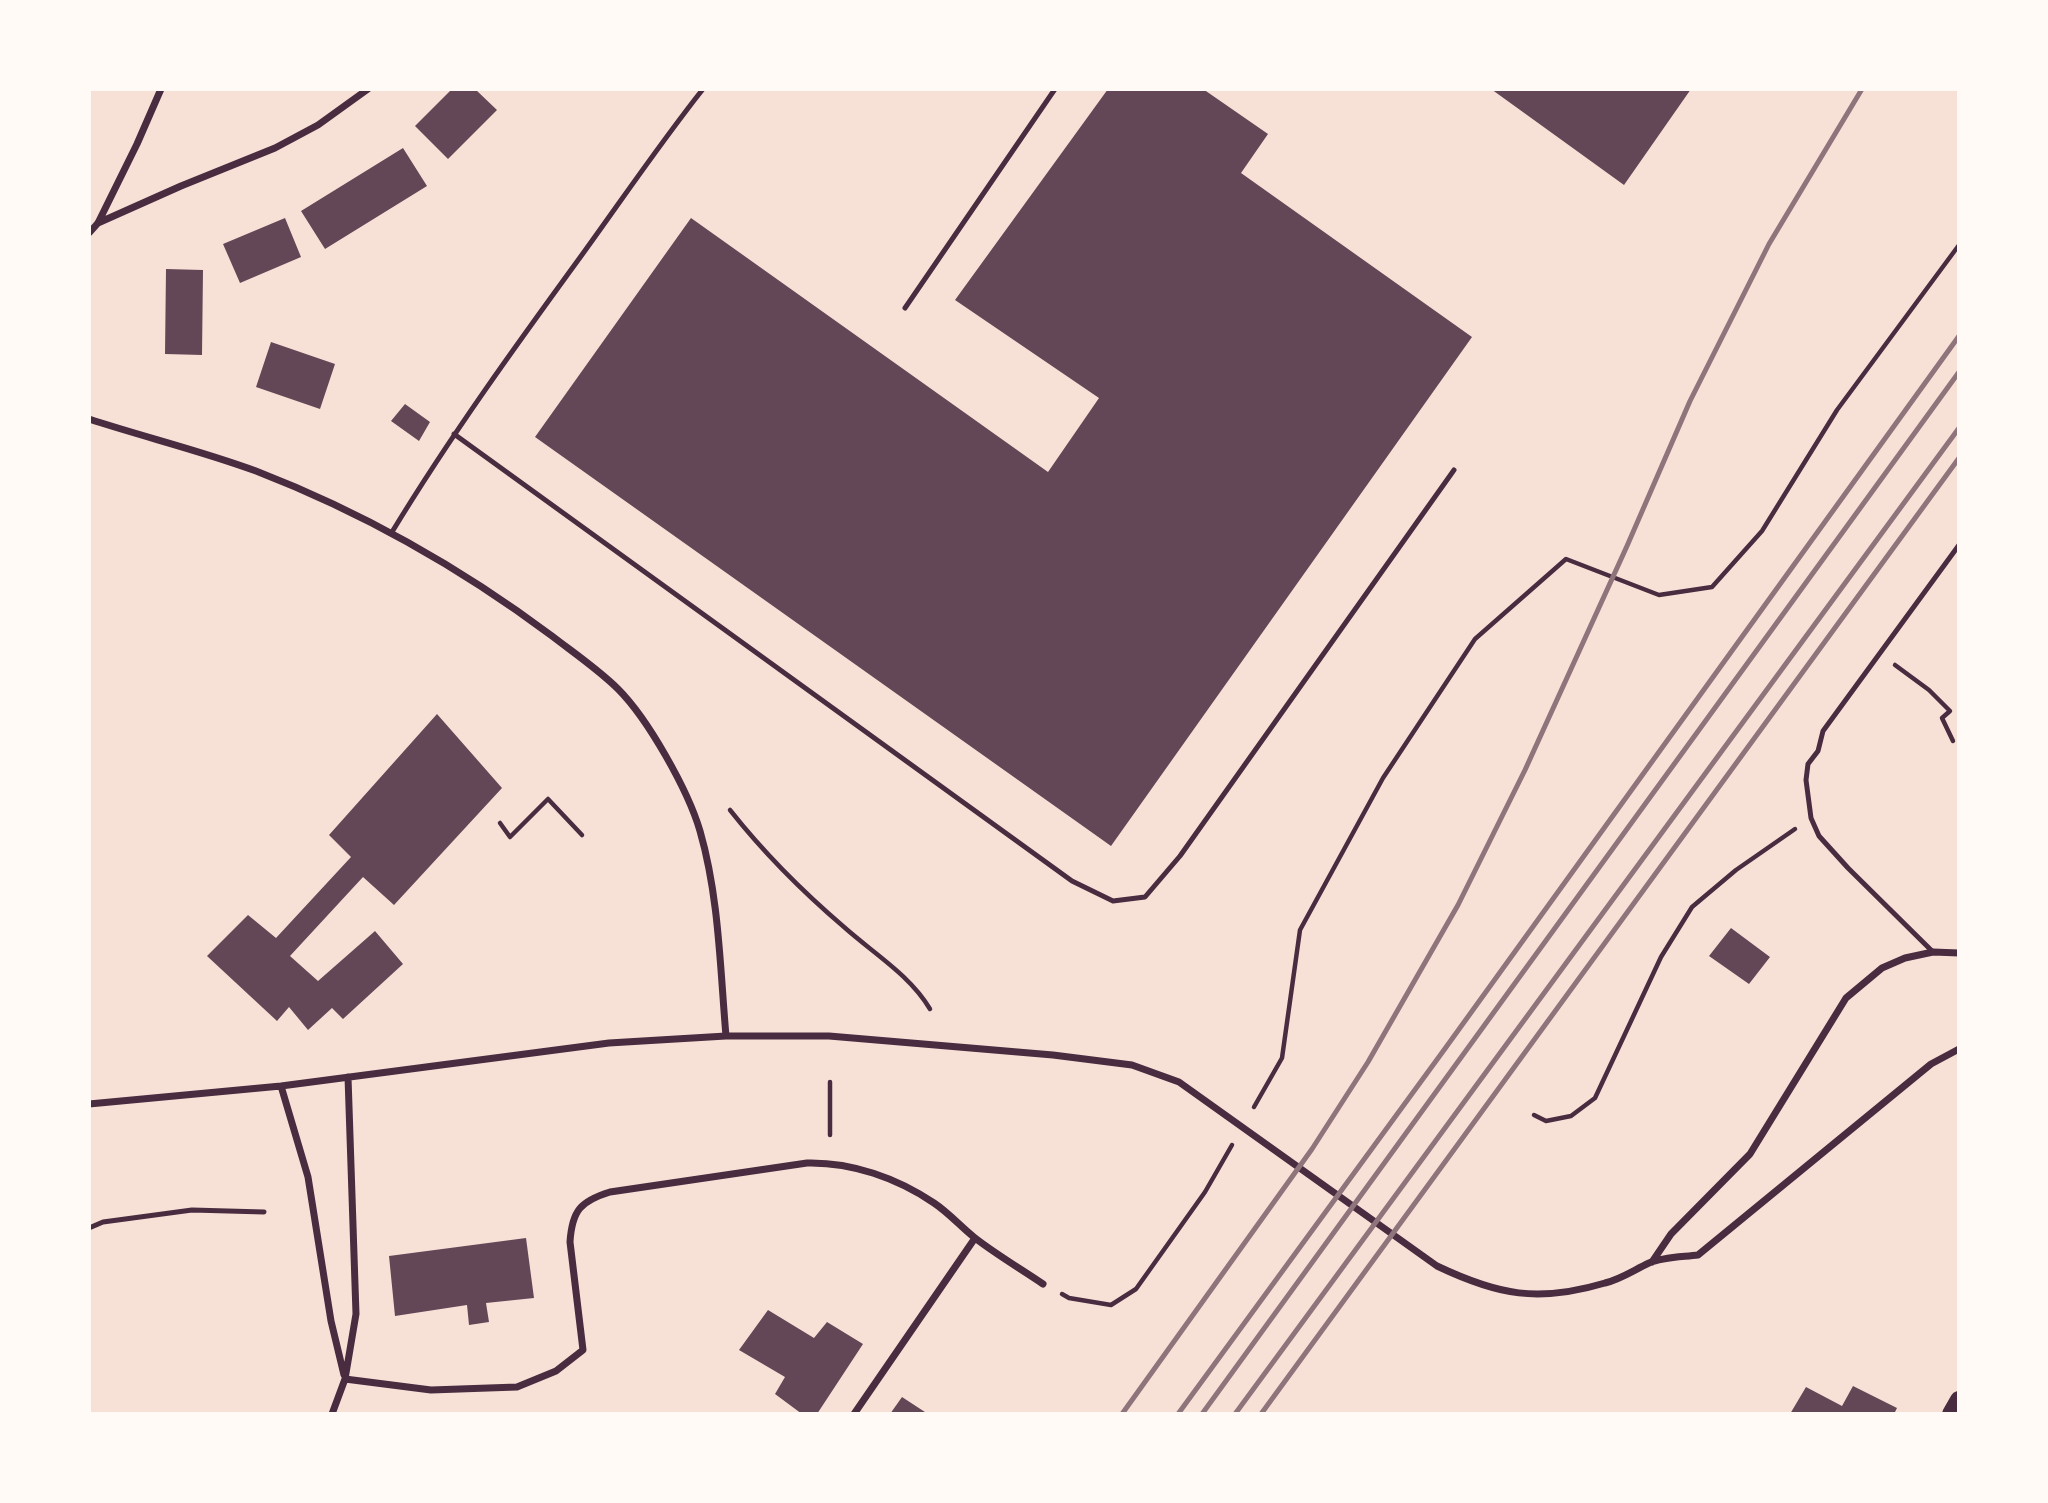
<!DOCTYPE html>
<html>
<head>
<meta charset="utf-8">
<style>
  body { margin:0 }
  #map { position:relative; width:2048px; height:1503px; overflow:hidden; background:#f7e1d7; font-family:"Noto Sans",sans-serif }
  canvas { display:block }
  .frame { position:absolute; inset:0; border:91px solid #fffaf5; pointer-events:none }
</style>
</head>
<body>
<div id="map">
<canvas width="2048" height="1503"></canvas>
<div class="frame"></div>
</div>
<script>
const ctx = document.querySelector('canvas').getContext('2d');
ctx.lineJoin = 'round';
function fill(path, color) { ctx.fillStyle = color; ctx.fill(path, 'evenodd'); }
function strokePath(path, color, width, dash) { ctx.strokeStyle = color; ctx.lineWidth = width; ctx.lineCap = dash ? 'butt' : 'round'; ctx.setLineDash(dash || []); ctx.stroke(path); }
fill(new Path2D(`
  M452,89H475L497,110L448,159L415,126Z
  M1108,89H1203L1268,134L1241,173L1472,337L1111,846L535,437L691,218L1048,472L1099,398L955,300Z
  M1491,89H1691L1624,185Z
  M403,148L427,186L325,249L301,211Z
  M285,218L301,257L240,283L223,244Z
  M166,269L203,270L202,355L165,354Z
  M271,342L335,364L320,409L256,387Z
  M405,404L430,422L419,441L391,421Z
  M437,714L502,788L394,905L363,877L290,956L318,981L375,931L403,964L343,1019L332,1008L308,1030L289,1007L277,1021L207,956L248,915L276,938L351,857L329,835Z
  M1731,928L1770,957L1749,984L1709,956Z
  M526,1238L534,1298L486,1303L489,1322L469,1325L467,1305L395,1316L389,1256Z
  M768,1310L814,1338L827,1322L863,1344L817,1414H802L775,1394L785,1377L739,1350Z
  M1853,1386L1897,1408L1894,1414H1790L1806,1387L1842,1406Z
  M902,1397L928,1414H890Z`), '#644757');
strokePath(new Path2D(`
  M1895,665L1929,690L1950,711L1942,718L1953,741
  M730,810C764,853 803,892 844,927C873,953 910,975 930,1009
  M500,823L510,837L548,799L582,835
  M1254,1107L1282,1058L1300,930L1383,778L1475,639L1566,559L1659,595L1712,587L1762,531L1837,410L1959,245
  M1534,1115L1546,1121L1571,1116L1595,1098L1661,957L1692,907L1736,870L1795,829
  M830,1135V1082
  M1062,1294L1069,1298L1111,1305L1136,1289L1205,1192L1232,1145`), '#4a2c40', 4.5);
strokePath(new Path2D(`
  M905,308L1055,89
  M454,434L1072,881L1113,901L1145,897L1180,856L1454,470
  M392,532C451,435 517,344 584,252C623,198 661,142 703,89
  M1933,952L1848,868L1819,836L1811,818L1806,780L1808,764L1818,751L1823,731L1959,545
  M89,1228L103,1222L192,1210L264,1212`), '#4a2c40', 5);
strokePath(new Path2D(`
  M98,223L181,186L275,148L318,125L368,89
  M89,233L98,223L137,144L161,89
  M89,419C144,437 202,451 256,471C362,512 461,568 552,636C574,653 599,670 618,689C648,719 688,790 700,831C719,897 720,967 726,1036
  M281,1086L308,1177L331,1321L344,1375
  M89,1104L281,1086L609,1043L726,1036H829L1053,1055L1132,1065L1179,1082L1437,1266C1498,1295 1538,1303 1605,1283C1621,1279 1634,1270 1649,1263C1663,1257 1683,1257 1698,1255L1931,1064L1959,1049
  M1652,1262L1671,1234L1750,1154L1846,998L1882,968L1905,958L1933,952L1959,953
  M345,1379L431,1390L517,1387L556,1371L583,1350L570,1242C572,1210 581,1201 610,1192L807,1163C852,1162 897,1178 934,1203C949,1213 961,1227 975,1238C997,1255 1021,1269 1043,1284
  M332,1414L345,1379L356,1314L348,1077
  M854,1414L975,1238`), '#4a2c40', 7);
strokePath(new Path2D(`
  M1951,1414L1959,1400`), '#4a2c40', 18);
strokePath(new Path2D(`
  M1122,1414L1312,1149L1368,1062L1458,905L1525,770L1627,546L1690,401L1769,244L1862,89
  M1178,1414L1444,1050L1959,336
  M1202,1414L1959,372
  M1235,1414L1959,428
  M1261,1414L1959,458`), '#8f747c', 5);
</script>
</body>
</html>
